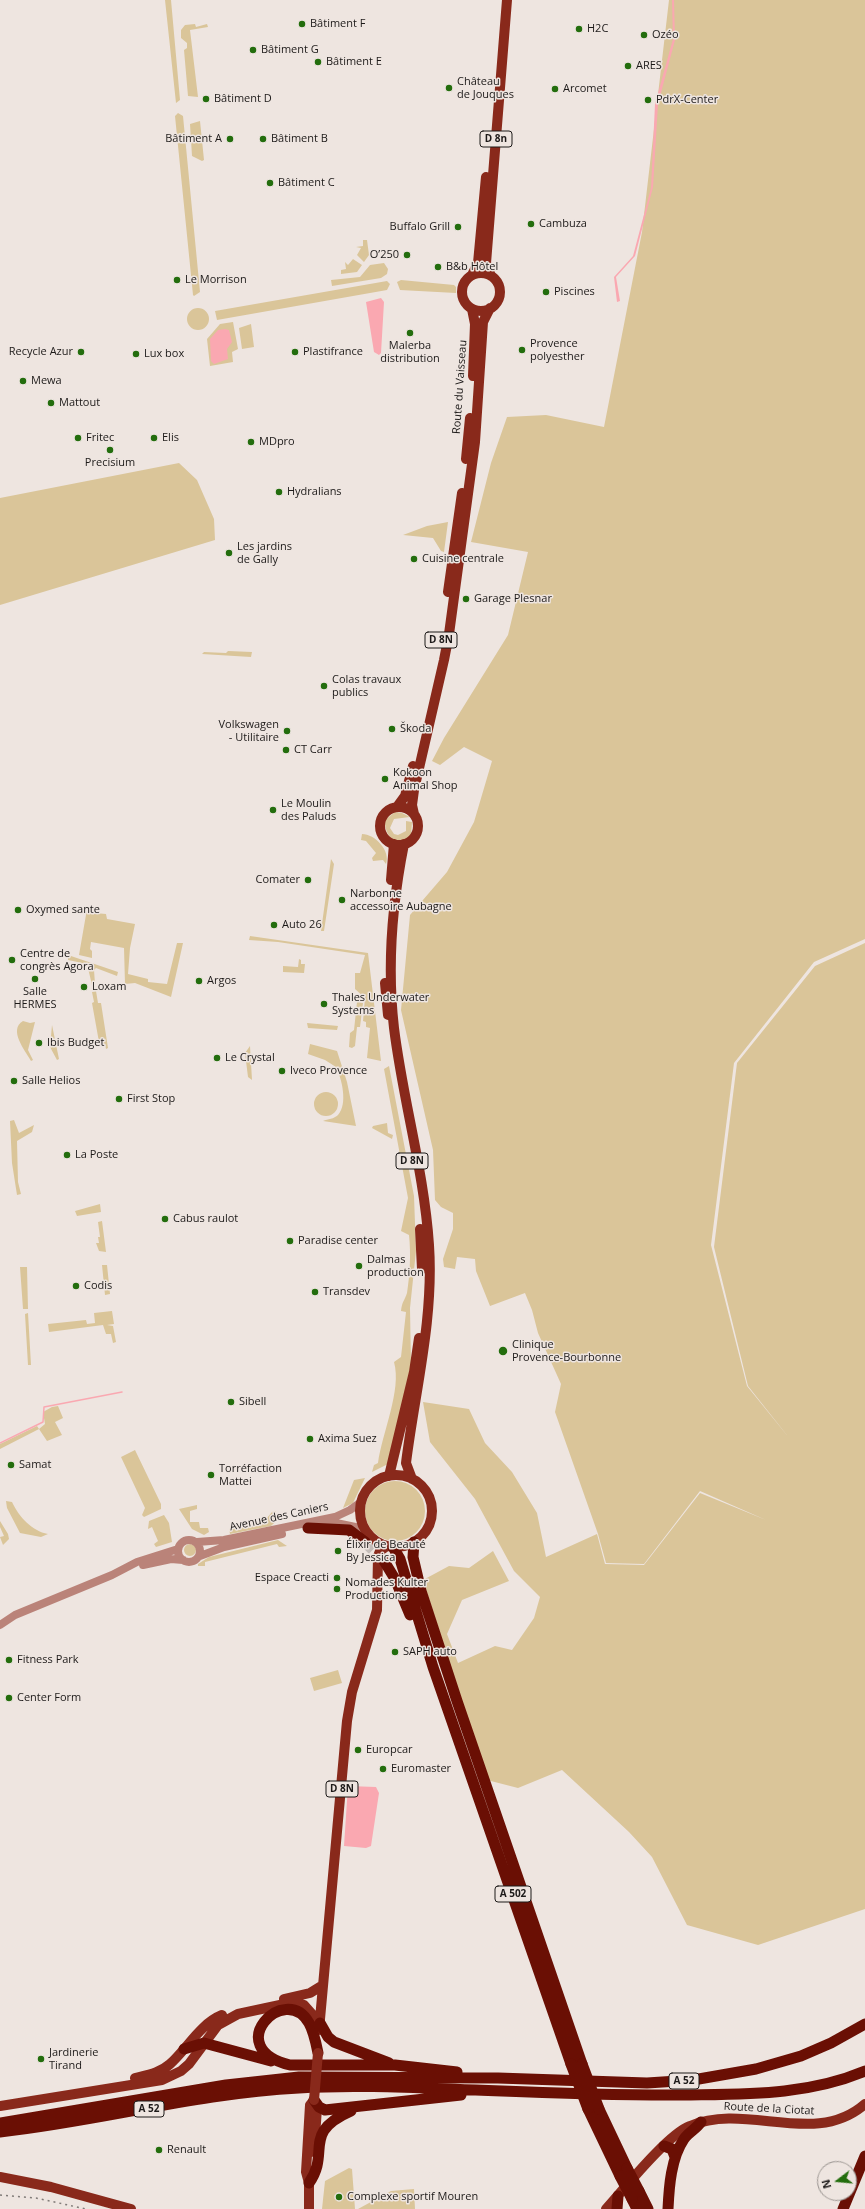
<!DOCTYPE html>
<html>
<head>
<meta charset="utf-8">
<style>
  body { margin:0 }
  #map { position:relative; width:865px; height:2209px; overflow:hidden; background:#eee5e0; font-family:"Open Sans",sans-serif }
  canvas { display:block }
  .north { position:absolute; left:817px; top:2161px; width:40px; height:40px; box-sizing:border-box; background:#eee5e0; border:1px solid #9a9490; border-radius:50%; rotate:254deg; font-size:11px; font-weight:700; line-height:16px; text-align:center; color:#1d1a19 }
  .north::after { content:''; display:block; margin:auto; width:14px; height:18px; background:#236d0d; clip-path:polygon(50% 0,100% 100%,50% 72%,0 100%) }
</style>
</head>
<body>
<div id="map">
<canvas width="865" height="2209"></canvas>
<div class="north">N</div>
</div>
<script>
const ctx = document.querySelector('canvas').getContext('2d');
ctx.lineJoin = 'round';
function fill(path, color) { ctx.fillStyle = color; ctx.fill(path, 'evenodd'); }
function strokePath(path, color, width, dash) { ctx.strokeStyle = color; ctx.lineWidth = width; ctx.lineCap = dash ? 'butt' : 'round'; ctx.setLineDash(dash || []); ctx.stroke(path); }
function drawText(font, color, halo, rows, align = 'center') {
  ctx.font = font + ' "Open Sans",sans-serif'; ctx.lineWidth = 3; ctx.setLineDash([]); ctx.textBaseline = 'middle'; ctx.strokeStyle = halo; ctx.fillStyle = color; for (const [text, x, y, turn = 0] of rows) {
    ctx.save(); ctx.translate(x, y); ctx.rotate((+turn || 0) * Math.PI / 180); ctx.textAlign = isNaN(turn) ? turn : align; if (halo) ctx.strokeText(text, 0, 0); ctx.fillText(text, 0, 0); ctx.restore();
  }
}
fill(new Path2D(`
  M165,0H171L180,100L176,103Z
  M669,0H865V939L814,962L734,1063L711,1245L747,1386L790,1439L748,1386L714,1247L737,1063L815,966L865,943V1909L758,1945L687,1925L652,1857L629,1832L562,1770L518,1788L487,1780L423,1580L449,1566L469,1568L493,1551L509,1581L462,1600L447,1634L458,1663L495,1646L512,1650L534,1618L540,1597L514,1571L475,1499L430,1442L423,1402L469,1409L485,1443L512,1472L537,1513L546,1557L597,1534L605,1564L644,1565L700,1493L766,1520L700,1491L644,1564L606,1563L598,1534L555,1412L561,1384L538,1333L532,1310L525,1293L490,1306L476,1271L475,1259L457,1257L455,1269L444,1267L443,1259L453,1229V1213L441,1207L435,1200L433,1150L401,1010L410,915L447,872L474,822L492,761L464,747L440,765L432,761L444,738L508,635L528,552L471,542L491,463L507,417L546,415L604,427L642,232Z
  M195,24L196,27L207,24L208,27L190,30L198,97L188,96L184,50L187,48V43L181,38V30L185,25Z
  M178,113L183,116L200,292L194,296L193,295L175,116Z
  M200,121L204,160L202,161L192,156L190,124Z
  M363,240H367L369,255L364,262L357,255L361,248L356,247L363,246Z
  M353,259L362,265L357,272L341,274V270L346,269L345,262L348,265Z
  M384,263L388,269L387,274L381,278L332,286L331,280L360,277L370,265Z
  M401,280L454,285L456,287V293L400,290L397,282Z
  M387,281L390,284L387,290L217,320L215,311Z
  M187 319a11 11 0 1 1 22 0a11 11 0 1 1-22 0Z
  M233,322L238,349L232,352L233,362L210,366L207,339L220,324Z
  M251,324L254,347L242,349L239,328Z
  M179,463L197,480L214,519L215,540L0,605V498Z
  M448,522L444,552L441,551L433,538L403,535L427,526Z
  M228,651L252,652L251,657L202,654L204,652L226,653Z
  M395,812L402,813L410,817L394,819L390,828L394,834L398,835L406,831V821L412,822L411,835C398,849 384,837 385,820Z
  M362,834C375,834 391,851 386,864L383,860L373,861L372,858L376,853L366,841L361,840Z
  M331,859L334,864L324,931H321Z
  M87,909L95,913L106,914L107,919L135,924L130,948L128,974L148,979V982L167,984L177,943H183L171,997L135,983L125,984L124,948L91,942L90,949L92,951V958L79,955Z
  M250,936L368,953L381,1061L367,1058L370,1028L366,1027V1022L363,1021L365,998L355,989V973H360L365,955L278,942L249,940Z
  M68,955L118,972L117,976L96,968L94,970L95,984L92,985L87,964L68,960Z
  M299,959L301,960V964H305L304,973L283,972V966L298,967Z
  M96,991L98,1003H101L108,1048L106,1049L105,1044L100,1045L99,1042L92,1003L94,1002L92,992Z
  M357,1002L363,1003L360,1027H357L355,1046L352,1048L349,1047L350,1033L354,1030Z
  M23,1021L30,1023L35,1022L28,1050L33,1060L31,1061C25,1050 8,1030 23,1021Z
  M307,1023L338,1026L337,1030L308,1028Z
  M52,1025L59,1059L57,1060L50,1047Z
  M310,1044L337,1051L347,1082L356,1126L323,1121C328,1119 334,1119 338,1115C348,1104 342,1079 336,1067L325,1060L308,1054Z
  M250,1046L252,1080L248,1077L245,1053Z
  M389,1066L414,1196L416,1251L410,1308L411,1365L388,1464L372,1472L374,1465L378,1463C382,1433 402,1390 394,1362L401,1357L406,1312L401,1311C402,1301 405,1300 407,1293C410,1274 411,1254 409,1235L401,1231L408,1198L384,1069Z
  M314 1104a12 12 0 1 1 24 0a12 12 0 1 1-24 0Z
  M14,1120L19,1133L34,1125L32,1132L17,1141L18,1182L21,1194L17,1195L12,1163L10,1121Z
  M387,1123L388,1133L393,1135L392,1139L372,1128L373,1126Z
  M100,1204L101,1212L77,1216L75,1211Z
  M102,1221L106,1252L99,1251L96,1243H99L98,1237H100L98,1222Z
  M102,1265H107L110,1294L105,1295Z
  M20,1267H27L28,1309H23Z
  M112,1311L114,1324L107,1325L113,1326L116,1342L113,1343L111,1334H106L103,1325L49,1332L48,1324L86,1320L87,1324L95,1323L94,1313Z
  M28,1313L31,1365H28L25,1314Z
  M58,1406L63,1418L55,1422L62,1435L47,1441L39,1429L0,1449V1444L37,1426L39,1429L45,1424L43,1412L52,1407Z
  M135,1450L161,1504V1509L144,1517L142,1515L145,1508L121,1457Z
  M365,1478L353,1503L343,1508L354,1480Z
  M365 1511a30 30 0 1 1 60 0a30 30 0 1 1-60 0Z
  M6,1501L12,1502C19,1517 32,1531 48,1534L41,1537L20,1533L7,1508Z
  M197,1505V1509L190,1511V1522H199L200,1528H208L209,1532L204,1535L192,1529L179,1509Z
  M276,1511V1521L271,1526L230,1534L229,1529L261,1525L272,1512Z
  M164,1515L169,1523L172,1542L156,1547L154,1544L158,1541L152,1527L148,1529L149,1521Z
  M0,1521L8,1534L9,1539L3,1545L0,1537L4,1536L0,1527Z
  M278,1540L287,1546L279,1547L277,1544L205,1562V1566H198V1564L209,1557Z
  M184 1550a6 6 0 1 1 12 0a6 6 0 1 1-12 0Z
  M338,1670L342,1683L314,1691L310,1678Z
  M349,2168L352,2169L355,2209H322L325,2181Z
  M414,2189L415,2209H358L391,2191Z`), '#dac599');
fill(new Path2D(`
  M672,0H674L675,40L658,104L653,187L635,256L616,277L620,301L617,302L614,277L633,256L651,188L655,104L673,39Z
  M381,298L384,302L381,353L379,355L374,352L366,302Z
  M225,329L229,330L232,342L227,349L228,359L214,364L211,361L210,339L218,330Z
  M348,1786L376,1787L379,1793L371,1846L366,1848L344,1846Z`), '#faa8b1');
strokePath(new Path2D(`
  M0,1443L43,1422L44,1407L122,1392`), '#faa8b1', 1.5);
strokePath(new Path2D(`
  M365,1542L384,1561`), '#c4bcb8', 11, [11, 5.5]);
strokePath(new Path2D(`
  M321,1526L336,1523L365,1529
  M178 1551a11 11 0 1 1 22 0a11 11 0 1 1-22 0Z
  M197,1542L224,1540L335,1517L350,1510L361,1502
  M200,1556L224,1547L282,1534
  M143,1565L171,1559L183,1560
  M0,1625L15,1615L112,1575L137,1562L178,1549`), '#ba8379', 8);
strokePath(new Path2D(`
  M462 292a19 19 0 1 1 38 0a19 19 0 1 1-38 0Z
  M472,275L478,263L486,177
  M491,276L486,263L507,0
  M472,309L475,324L473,376
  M466,459L470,418
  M448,592L462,493
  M397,807L405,796L413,766
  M380 826a19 19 0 1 1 38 0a19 19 0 1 1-38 0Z
  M414,814L412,805L414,790L444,660L449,634L475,442L483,322L490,308
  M404,844C392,904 387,967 394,1028C403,1101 424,1171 429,1245C434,1319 415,1391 406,1463L412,1479
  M391,880L394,844
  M385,983L388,1015
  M420,1229L422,1269
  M360 1511a36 36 0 1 1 72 0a36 36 0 1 1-72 0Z
  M389,1476L414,1372L419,1338
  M284,1999L310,1993L323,1985
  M319,2030L347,1721L352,1692L377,1610L378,1556L380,1551L387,1546
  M135,2078C147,2075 160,2073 170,2064C187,2049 200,2024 222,2015
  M0,2106L162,2080L181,2071L189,2064L218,2025L238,2014L294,2002L304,2005L320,2023
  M0,2177L51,2187L131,2209
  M309,2209V2183L306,2172L310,2105L314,2100L317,2108L314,2152
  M606,2209C624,2189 668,2134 690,2126C747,2102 815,2148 865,2104`), '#89291b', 10);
strokePath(new Path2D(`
  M308,1528L349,1530L365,1542
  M414,1542L413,1557L421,1591L457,1701L582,2064
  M393,1547L400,1559L433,1667L571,2064
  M384,1561L395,1579L410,1615
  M320,2023L328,2037L334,2042L389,2063
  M184,2049L204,2043L271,2061
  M318,2053C316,2043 314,2032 309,2023C285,1981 220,2048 290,2065H395L457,2072
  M314,2100L319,2107L325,2110L461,2095
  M588,2109L620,2176
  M599,2109L627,2168
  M0,2123L226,2085L299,2077L498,2078L647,2083L693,2080L756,2069L801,2056L831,2043L865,2024
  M0,2132C100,2121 198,2093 299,2088C348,2085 398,2087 448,2089C528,2092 608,2096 688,2095C749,2094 808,2095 865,2071
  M664,2146L672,2149L675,2157
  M309,2183C331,2152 301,2133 351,2111
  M639,2191L648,2209
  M632,2199L637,2209
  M617,2209L618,2196
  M668,2209C669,2187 671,2158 684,2139C689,2132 696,2129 701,2122
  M843,2209L865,2156`), '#6a0f04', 11);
strokePath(new Path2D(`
  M0,2195L36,2198L86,2209`), '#807b78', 1.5, [2, 4]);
strokePath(new Path2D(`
  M314,2100L318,2053`), '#89291b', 10);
strokePath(new Path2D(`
  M571,2064L588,2109
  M582,2064L599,2109
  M627,2168L639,2191
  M620,2176L632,2199`), '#6a0f04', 11);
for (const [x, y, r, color] of [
  [302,24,4,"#236d0d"],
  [579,29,4,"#236d0d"],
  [644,35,4,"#236d0d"],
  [253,50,4,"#236d0d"],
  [318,62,4,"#236d0d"],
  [628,66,4,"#236d0d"],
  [449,88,4,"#236d0d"],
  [555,89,4,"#236d0d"],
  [206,99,4,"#236d0d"],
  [648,100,4,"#236d0d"],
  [230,139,4,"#236d0d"],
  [263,139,4,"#236d0d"],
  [270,183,4,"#236d0d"],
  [531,224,4,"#236d0d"],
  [458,227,4,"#236d0d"],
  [407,255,4,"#236d0d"],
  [438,267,4,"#236d0d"],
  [177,280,4,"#236d0d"],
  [546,292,4,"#236d0d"],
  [410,333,4,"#236d0d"],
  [522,350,4,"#236d0d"],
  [81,352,4,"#236d0d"],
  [295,352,4,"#236d0d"],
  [136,354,4,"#236d0d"],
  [23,381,4,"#236d0d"],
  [51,403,4,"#236d0d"],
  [78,438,4,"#236d0d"],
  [154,438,4,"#236d0d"],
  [251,442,4,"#236d0d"],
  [110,450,4,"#236d0d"],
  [279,492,4,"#236d0d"],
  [229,553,4,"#236d0d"],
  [414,559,4,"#236d0d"],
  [466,599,4,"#236d0d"],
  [324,686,4,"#236d0d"],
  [392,729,4,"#236d0d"],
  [287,731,4,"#236d0d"],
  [286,750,4,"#236d0d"],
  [385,779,4,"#236d0d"],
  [273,810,4,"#236d0d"],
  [308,880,4,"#236d0d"],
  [342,900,4,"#236d0d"],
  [18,910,4,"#236d0d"],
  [274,925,4,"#236d0d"],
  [12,960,4,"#236d0d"],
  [35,979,4,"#236d0d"],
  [199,981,4,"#236d0d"],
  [84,987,4,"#236d0d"],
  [324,1004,4,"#236d0d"],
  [39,1043,4,"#236d0d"],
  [217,1058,4,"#236d0d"],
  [282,1071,4,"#236d0d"],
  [14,1081,4,"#236d0d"],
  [119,1099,4,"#236d0d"],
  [67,1155,4,"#236d0d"],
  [165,1219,4,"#236d0d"],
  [290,1241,4,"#236d0d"],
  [359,1266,4,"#236d0d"],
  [76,1286,4,"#236d0d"],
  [315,1292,4,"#236d0d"],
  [503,1351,5,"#236d0d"],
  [231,1402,4,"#236d0d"],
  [310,1439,4,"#236d0d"],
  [11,1465,4,"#236d0d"],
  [211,1475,4,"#236d0d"],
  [338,1551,4,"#236d0d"],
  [337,1578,4,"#236d0d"],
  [337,1589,4,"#236d0d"],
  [395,1652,4,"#236d0d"],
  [9,1660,4,"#236d0d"],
  [9,1698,4,"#236d0d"],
  [358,1750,4,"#236d0d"],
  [383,1769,4,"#236d0d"],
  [41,2059,4,"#236d0d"],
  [159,2150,4,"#236d0d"],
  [339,2197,4,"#236d0d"]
]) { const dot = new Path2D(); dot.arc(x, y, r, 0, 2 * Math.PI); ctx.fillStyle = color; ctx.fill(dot); strokePath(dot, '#eee5e0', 1.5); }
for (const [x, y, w] of [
  [496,139,32],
  [441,640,32],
  [412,1161,32],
  [342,1789,32],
  [513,1894,36],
  [684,2081,30],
  [149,2109,30]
]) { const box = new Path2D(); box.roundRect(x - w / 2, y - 8, w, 16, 3); ctx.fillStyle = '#eee5e0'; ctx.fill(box); strokePath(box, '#1d1a19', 1); }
drawText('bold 10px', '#1d1a19', null, [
  ["D 8n",496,139],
  ["D 8N",441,640],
  ["D 8N",412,1161],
  ["D 8N",342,1789],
  ["A 502",513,1894],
  ["A 52",684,2081],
  ["A 52",149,2109]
]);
drawText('11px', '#1d1a19', '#eee5e0', [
  ["Bâtiment F",310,24],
  ["H2C",587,29],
  ["Ozéo",652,35],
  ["Bâtiment G",261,50],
  ["Bâtiment E",326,62],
  ["ARES",636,66],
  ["Château",457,82],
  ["de Jouques",457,95],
  ["Arcomet",563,89],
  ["Bâtiment D",214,99],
  ["PdrX-Center",656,100],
  ["Bâtiment A",222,139,"right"],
  ["Bâtiment B",271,139],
  ["Bâtiment C",278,183],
  ["Cambuza",539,224],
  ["Buffalo Grill",450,227,"right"],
  ["O’250",399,255,"right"],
  ["B&b Hôtel",446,267],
  ["Le Morrison",185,280],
  ["Piscines",554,292],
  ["Provence",530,344],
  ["polyesther",530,357],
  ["Malerba",410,346,"center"],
  ["distribution",410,359,"center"],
  ["Recycle Azur",73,352,"right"],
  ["Plastifrance",303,352],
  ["Lux box",144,354],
  ["Mewa",31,381],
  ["Mattout",59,403],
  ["Fritec",86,438],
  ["Elis",162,438],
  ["MDpro",259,442],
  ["Precisium",110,463,"center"],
  ["Hydralians",287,492],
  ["Les jardins",237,547],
  ["de Gally",237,560],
  ["Cuisine centrale",422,559],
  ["Garage Plesnar",474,599],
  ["Colas travaux",332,680],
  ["publics",332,693],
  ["Volkswagen",279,725,"right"],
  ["- Utilitaire",279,738,"right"],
  ["Škoda",400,729],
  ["CT Carr",294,750],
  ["Kokoon",393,773],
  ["Animal Shop",393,786],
  ["Le Moulin",281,804],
  ["des Paluds",281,817],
  ["Comater",300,880,"right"],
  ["Narbonne",350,894],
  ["accessoire Aubagne",350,907],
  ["Oxymed sante",26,910],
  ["Auto 26",282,925],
  ["Centre de",20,954],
  ["congrès Agora",20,967],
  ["Argos",207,981],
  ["Loxam",92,987],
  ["Salle",35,992,"center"],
  ["HERMES",35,1005,"center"],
  ["Thales Underwater",332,998],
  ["Systems",332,1011],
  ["Ibis Budget",47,1043],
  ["Le Crystal",225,1058],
  ["Iveco Provence",290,1071],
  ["Salle Helios",22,1081],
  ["First Stop",127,1099],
  ["La Poste",75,1155],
  ["Cabus raulot",173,1219],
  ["Paradise center",298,1241],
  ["Dalmas",367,1260],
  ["production",367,1273],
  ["Codis",84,1286],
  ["Transdev",323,1292],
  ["Clinique",512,1345],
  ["Provence-Bourbonne",512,1358],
  ["Sibell",239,1402],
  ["Axima Suez",318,1439],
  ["Samat",19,1465],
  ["Torréfaction",219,1469],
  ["Mattei",219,1482],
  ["Élixir de Beauté",346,1545],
  ["By Jessica",346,1558],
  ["Espace Creacti",329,1578,"right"],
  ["Nomades Kulter",345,1583],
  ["Productions",345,1596],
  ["SAPH auto",403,1652],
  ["Fitness Park",17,1660],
  ["Center Form",17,1698],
  ["Europcar",366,1750],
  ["Euromaster",391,1769],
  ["Jardinerie",49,2053],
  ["Tirand",49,2066],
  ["Renault",167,2150],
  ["Complexe sportif Mouren",347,2197]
], 'left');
drawText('11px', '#1d1a19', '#eee5e0', [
  ["Route du Vaisseau",460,387,-86],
  ["Avenue des Caniers",279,1517,-12],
  ["Route de la Ciotat",769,2109,3]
]);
</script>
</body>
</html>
